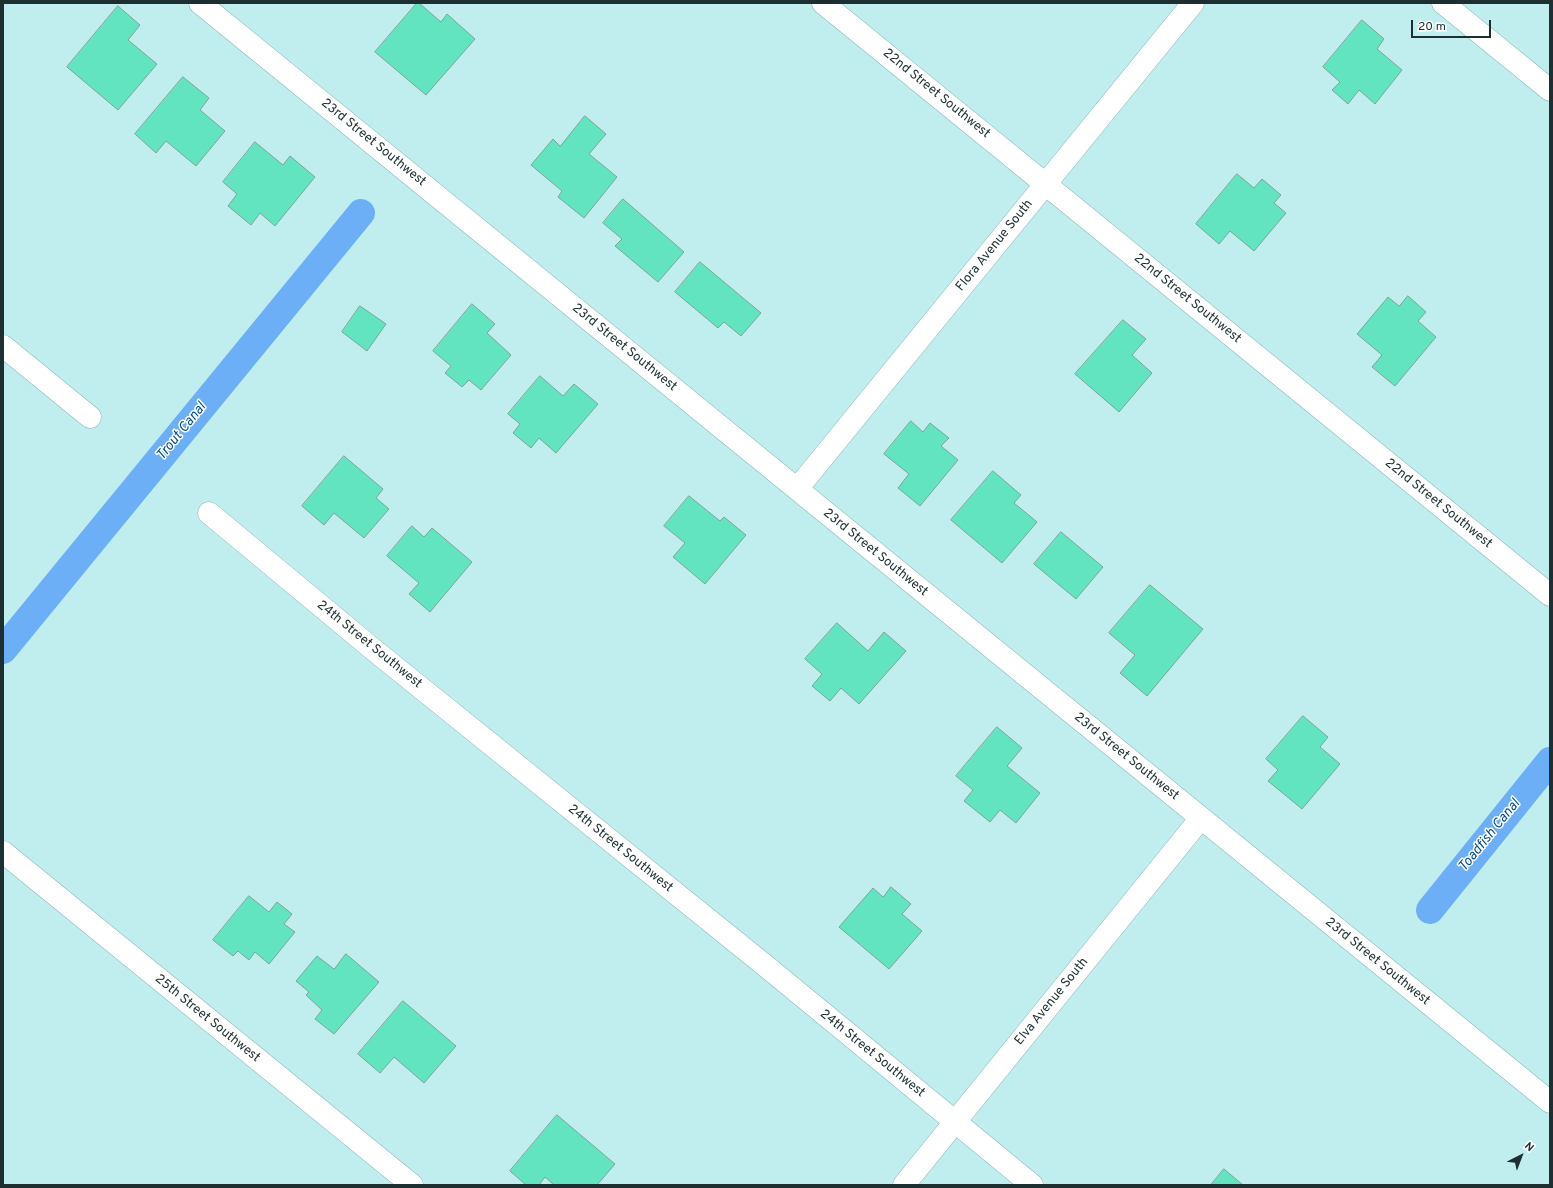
<!DOCTYPE html>
<html>
<head>
<meta charset="utf-8">
<style>
  body { margin:0 }
  #map { position:relative; width:1553px; height:1188px; overflow:hidden; background:#c0eeef; font-family:Overpass,sans-serif }
  canvas { display:block }
  .frame { position:absolute; inset:0; border:4px solid #1d2f30; pointer-events:none }
  .north { position:absolute; left:1501px; top:1136px; width:40px; height:40px; -webkit-text-stroke:3px #fff; paint-order:stroke; rotate:42deg; font-size:11px; font-weight:700; line-height:16px; text-align:center; color:#1d2f30 }
  .north::after { content:''; display:block; margin:auto; width:14px; height:18px; background:#1d2f30; clip-path:polygon(50% 0,100% 100%,50% 72%,0 100%) }
  .scale { position:absolute; left:1411px; top:20px; width:80px; height:18px; box-sizing:border-box; border:2px solid #1d2f30; border-top:0; padding-left:5px; font-size:12px; line-height:14px; white-space:nowrap; color:#1d2f30; -webkit-text-stroke:3px #fff; paint-order:stroke }
</style>
</head>
<body>
<div id="map">
<canvas width="1553" height="1188"></canvas>
<div class="frame"></div>
<div class="north">N</div>
<div class="scale">20 m</div>
</div>
<script>
const ctx = document.querySelector('canvas').getContext('2d');
ctx.lineJoin = 'round';
function strokePath(path, color, width, dash) { ctx.strokeStyle = color; ctx.lineWidth = width; ctx.lineCap = dash ? 'butt' : 'round'; ctx.setLineDash(dash || []); ctx.stroke(path); }
function fill(path, color) { ctx.fillStyle = color; ctx.fill(path, 'evenodd'); }
function drawText(font, color, halo, rows, align = 'center') {
  ctx.font = font + ' Overpass,sans-serif'; ctx.lineWidth = 3; ctx.setLineDash([]); ctx.textBaseline = 'middle'; ctx.strokeStyle = halo; ctx.fillStyle = color; for (const [text, x, y, turn = 0] of rows) {
    ctx.save(); ctx.translate(x, y); ctx.rotate((+turn || 0) * Math.PI / 180); ctx.textAlign = isNaN(turn) ? turn : align; if (halo) ctx.strokeText(text, 0, 0); ctx.fillText(text, 0, 0); ctx.restore();
  }
}
strokePath(new Path2D(`
  M3,650L361,213
  M1430,910L1550,761`), '#6daff7', 28);
const building = new Path2D(`
  M417,3H419L441,22L447,14L475,39L426,95L375,52Z
  M118,6L140,25L128,40L157,64L118,110L67,67Z
  M1362,20L1384,39L1377,49L1402,70L1375,104L1359,90L1348,104L1332,90L1340,82L1323,67Z
  M183,77L209,98L200,110L225,131L196,166L166,141L156,153L135,134Z
  M585,116L606,134L589,154L617,177L584,218L558,197L562,191L531,165L553,139L560,146Z
  M255,142L283,165L290,156L315,177L275,226L260,213L251,225L228,206L237,194L223,182Z
  M1237,174L1254,188L1262,179L1281,195L1274,203L1286,213L1254,251L1230,231L1219,244L1196,224Z
  M623,199L684,252L658,282L615,246L622,239L603,223Z
  M700,262L761,313L741,336L724,322L718,328L675,292Z
  M1408,296L1426,312L1418,321L1436,337L1395,386L1372,367L1382,355L1357,334L1388,297L1399,306Z
  M472,304L495,324L487,333L511,355L481,390L469,380L462,387L445,373L451,366L433,351Z
  M360,306L386,324L367,351L342,332Z
  M1123,320L1146,339L1132,355L1152,373L1119,412L1075,374Z
  M540,376L563,396L574,384L598,404L556,453L539,438L531,448L513,433L520,424L508,414Z
  M911,421L923,432L930,423L949,438L941,446L958,460L920,506L898,488L909,474L884,454Z
  M344,456L383,489L376,498L389,509L364,538L334,513L324,525L302,506Z
  M993,471L1021,495L1014,503L1037,522L1002,563L951,520Z
  M689,496L720,521L724,517L746,535L705,584L673,557L685,543L664,526Z
  M412,526L424,537L432,528L472,562L430,612L409,594L419,583L387,556Z
  M1061,532L1103,567L1076,599L1034,564Z
  M1150,585L1203,629L1147,696L1120,673L1135,655L1109,633Z
  M837,623L868,651L884,632L906,651L859,704L841,688L830,701L812,686L822,674L805,659Z
  M1303,716L1328,737L1320,747L1340,764L1302,809L1268,781L1278,770L1266,759Z
  M997,727L1022,748L1007,766L1040,793L1016,823L1000,810L990,822L964,801L973,790L956,776Z
  M891,887L911,904L902,914L922,931L889,969L839,927L873,888L883,897Z
  M249,896L269,912L277,902L292,914L284,924L295,932L269,964L255,952L249,960L238,951L233,956L213,940Z
  M346,954L379,982L334,1034L315,1019L322,1010L306,995L309,992L296,981L317,956L334,969Z
  M403,1001L456,1046L424,1083L394,1057L380,1073L358,1054Z
  M557,1115L615,1164L597,1185H554L545,1177L539,1185H526L510,1171Z
  M1224,1169L1243,1185H1211Z`);
fill(building, '#62e4c1');
strokePath(building, '#7ca497', 1);
const minor = new Path2D(`
  M823,3L1550,595
  M1443,3L1550,90
  M3,346L90,417
  M797,489L1193,3
  M209,513L374,650L767,967L1032,1185
  M3,852L412,1185
  M904,1185L1201,818`);
const tertiary = new Path2D(`
  M200,3L1550,1102`);
strokePath(minor, '#8bb7b9', 23);
strokePath(tertiary, '#8bb7b9', 23);
strokePath(minor, '#fff', 22);
strokePath(tertiary, '#fff', 22);
drawText('13px', '#1d2f30', '#fff', [
  ["22nd Street Southwest",936,94,39],
  ["23rd Street Southwest",373,143,39],
  ["Flora Avenue South",995,246,-51],
  ["22nd Street Southwest",1187,299,39],
  ["23rd Street Southwest",624,348,39],
  ["22nd Street Southwest",1438,504,39],
  ["23rd Street Southwest",875,553,39],
  ["24th Street Southwest",369,645,39],
  ["23rd Street Southwest",1126,757,39],
  ["24th Street Southwest",620,849,39],
  ["23rd Street Southwest",1377,962,39],
  ["Elva Avenue South",1052,1002,-51],
  ["25th Street Southwest",207,1019,39],
  ["24th Street Southwest",872,1054,39]
]);
drawText('italic 14px', '#004d8d', '#fff', [
  ["Trout Canal",182,432,-51],
  ["Toadfish Canal",1490,836,-51]
]);
</script>
</body>
</html>
